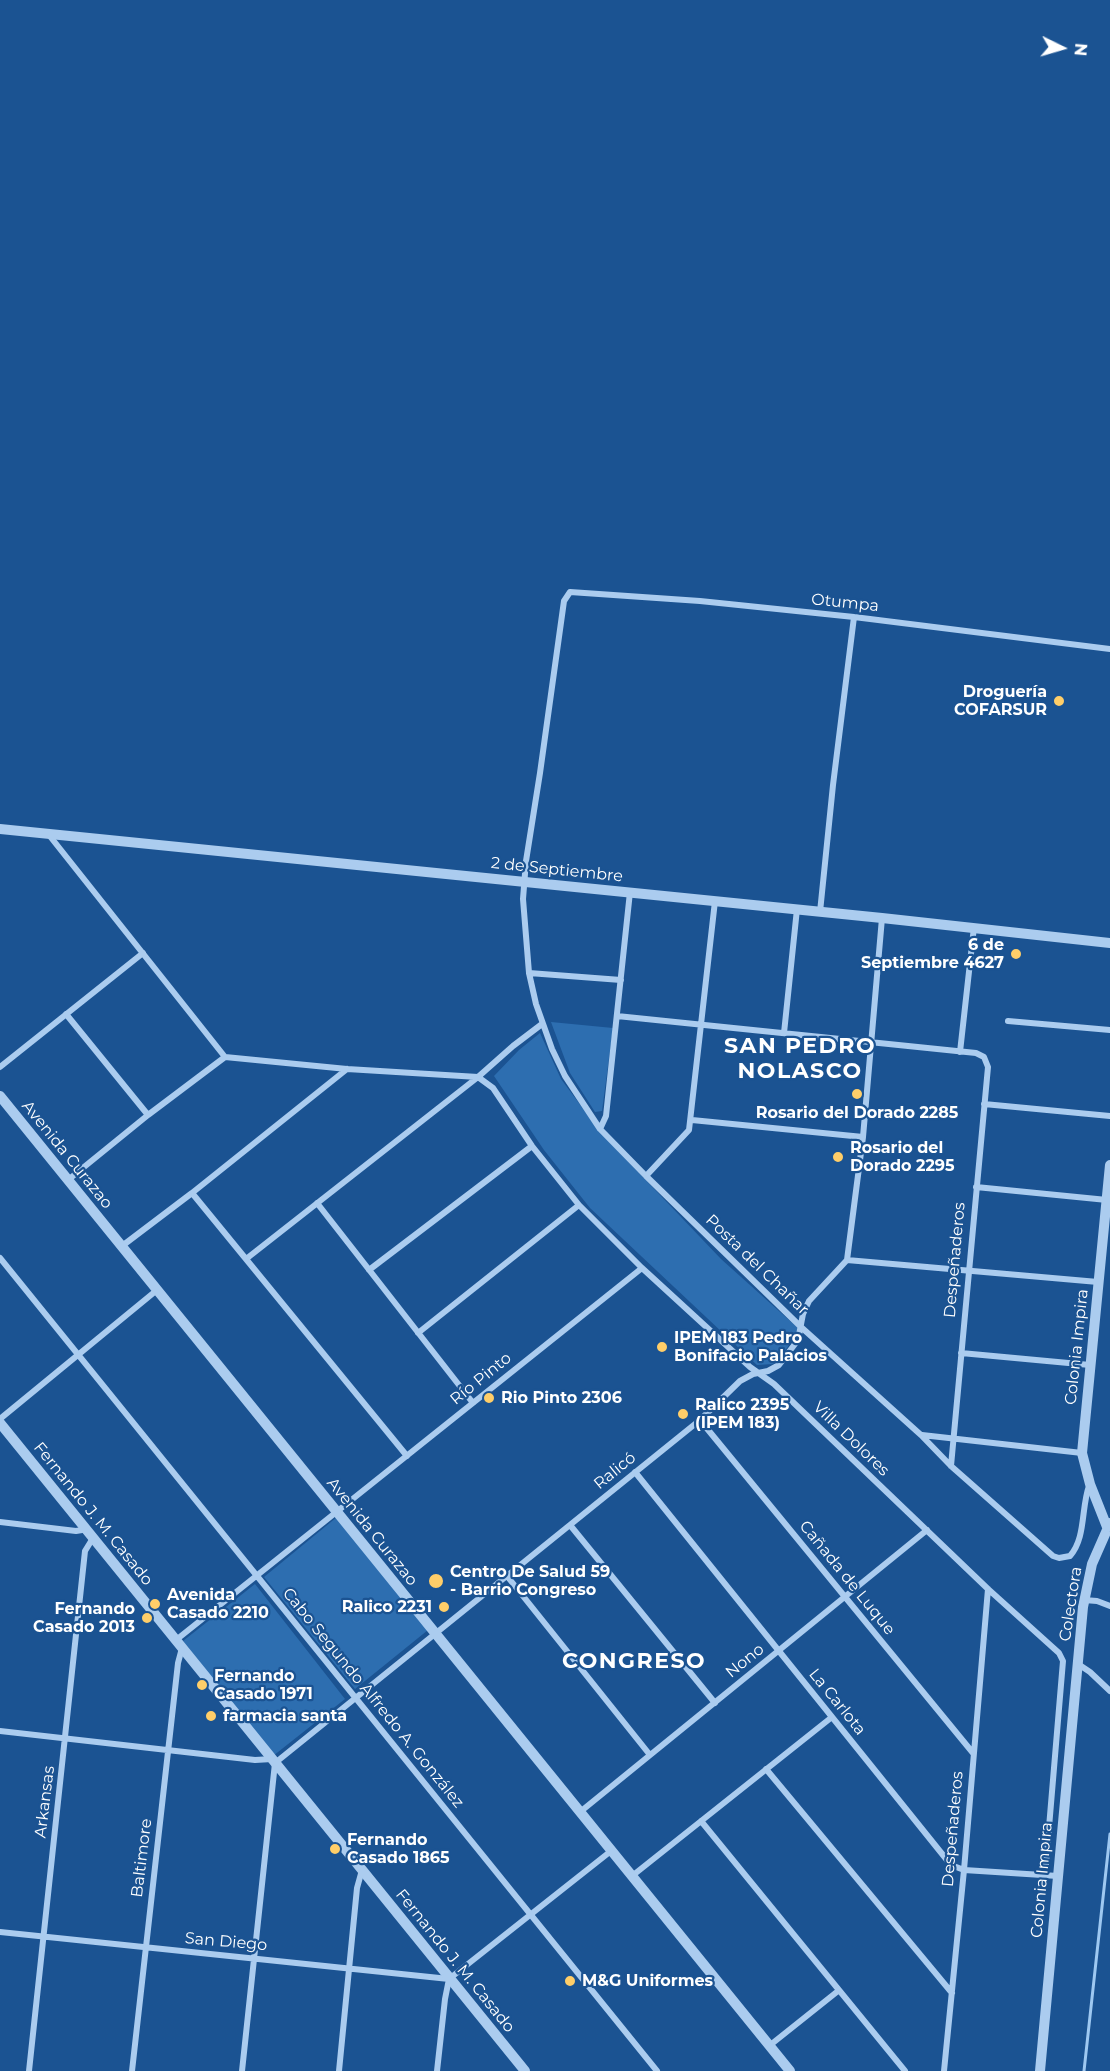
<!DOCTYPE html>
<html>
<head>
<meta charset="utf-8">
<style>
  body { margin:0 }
  #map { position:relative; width:1110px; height:2071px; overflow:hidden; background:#1b5392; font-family:Montserrat,sans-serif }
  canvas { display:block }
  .north { position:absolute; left:1032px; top:18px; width:60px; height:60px; -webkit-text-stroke:4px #1b5392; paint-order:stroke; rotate:95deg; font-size:16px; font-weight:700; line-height:24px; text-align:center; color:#fff }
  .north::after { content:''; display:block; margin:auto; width:21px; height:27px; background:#fff; clip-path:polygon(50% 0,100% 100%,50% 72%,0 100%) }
</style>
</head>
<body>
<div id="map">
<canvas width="1110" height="2071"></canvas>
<div class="north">N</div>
</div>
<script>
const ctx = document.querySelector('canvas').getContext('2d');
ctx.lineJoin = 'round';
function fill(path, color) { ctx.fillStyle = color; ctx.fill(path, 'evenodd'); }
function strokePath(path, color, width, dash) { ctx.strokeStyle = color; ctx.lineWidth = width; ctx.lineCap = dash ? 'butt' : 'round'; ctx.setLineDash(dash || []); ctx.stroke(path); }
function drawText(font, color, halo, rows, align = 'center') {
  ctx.font = font + ' Montserrat,sans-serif'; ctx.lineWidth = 4.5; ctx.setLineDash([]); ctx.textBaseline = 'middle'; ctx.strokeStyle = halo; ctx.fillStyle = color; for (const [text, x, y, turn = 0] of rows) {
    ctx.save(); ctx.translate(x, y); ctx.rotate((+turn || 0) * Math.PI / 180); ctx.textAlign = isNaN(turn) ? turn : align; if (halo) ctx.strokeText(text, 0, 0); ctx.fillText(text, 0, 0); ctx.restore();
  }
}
fill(new Path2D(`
  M551,1022L613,1028L602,1111L595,1112L570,1073Z
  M540,1033L561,1079L602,1134L721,1259L799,1329L787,1348L773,1364L757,1365L590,1208L544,1150L494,1076L519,1050Z
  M337,1517L428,1630L355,1689L264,1577Z
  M255,1584L345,1699L273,1756L183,1641Z`), '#2d6eb0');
strokePath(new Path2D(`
  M1084,2071L1110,1834`), '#9ec8f1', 3);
strokePath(new Path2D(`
  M49,835L225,1057
  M820,912L833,785L854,617
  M529,973L621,980
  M66,1014L148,1115
  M617,1016L976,1053L984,1057L988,1067L951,1466
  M1008,1021L1110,1030
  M784,1033L797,909
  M960,1052L974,927
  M225,1057L347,1069L478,1077
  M0,1067L143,953
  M478,1077L493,1088L532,1146L579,1205L642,1268L750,1367L774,1384L988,1589L1059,1653L1063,1661L1045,1875
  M984,1104L1110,1116
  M692,1120L863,1137
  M600,1129L606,1116L630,892
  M646,1176L689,1130L715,901
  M68,1180L148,1115L225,1057
  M976,1187L1107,1200
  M192,1193L407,1456
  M317,1203L473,1403
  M122,1246L192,1193L347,1069
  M0,1258L657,2071
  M246,1259L478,1077L513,1046L542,1024
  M847,1260L1098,1282
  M369,1270L532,1146
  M418,1333L579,1205
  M961,1353L1090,1365
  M0,1419L157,1290
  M700,1420L973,1753
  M922,1435L1082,1453
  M635,1472L951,1865L964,1870L1058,1876
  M1089,1486C1081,1508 1086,1538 1070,1556L1059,1558L1053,1556L951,1466L921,1435L801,1327L646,1176L600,1129L565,1076L552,1049L536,1004L529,973L523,899L526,861L540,773L564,601L570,592L700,601L854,617L1110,649
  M0,1522L76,1531L82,1530L85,1528
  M570,1525L715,1703
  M507,1576L650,1755
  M1084,1600L1097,1601L1110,1606
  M176,1640L642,1268
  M1078,1664L1090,1672L1110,1691
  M0,1731L255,1760L272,1759
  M766,1769L952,1993
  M580,1812L927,1530
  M701,1821L905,2071
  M632,1876L832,1717
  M0,1932L449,1979
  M449,1979L611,1851
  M769,2046L838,1991
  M29,2071L85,1551L93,1538
  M132,2071L178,1663L182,1648
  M242,2071L275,1763L700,1420L740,1381L753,1374L768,1371L779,1365L798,1340L803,1314L809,1301L847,1260L863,1137L882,918
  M339,2071L357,1888L362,1870
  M437,2071L445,1999L449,1979
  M944,2071L964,1870L988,1589`), '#abccef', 6);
strokePath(new Path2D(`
  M0,829L882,918L1110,943
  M0,1096L790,2071
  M0,1423L525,2071
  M1107,1527L1090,1484L1082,1453L1110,1165
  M1040,2071L1083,1607L1092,1564L1110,1523`), '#abccef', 10);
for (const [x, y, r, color] of [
  [1059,701,6,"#ffce69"],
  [1016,954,6,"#ffce69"],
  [857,1094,6,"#ffce69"],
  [838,1157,6,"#ffce69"],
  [662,1347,6,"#ffce69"],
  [489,1398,6,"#ffce69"],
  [683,1414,6,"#ffce69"],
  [436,1581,8,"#ffce69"],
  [155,1604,6,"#ffce69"],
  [444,1607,6,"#ffce69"],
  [147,1618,6,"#ffce69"],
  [202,1685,6,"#ffce69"],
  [211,1716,6,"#ffce69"],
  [335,1849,6,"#ffce69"],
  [570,1981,6,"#ffce69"]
]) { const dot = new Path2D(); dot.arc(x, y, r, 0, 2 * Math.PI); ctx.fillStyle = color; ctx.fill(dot); strokePath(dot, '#1b5392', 2); }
drawText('16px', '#fff', '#1b5392', [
  ["Otumpa",845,603,6],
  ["2 de Septiembre",557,870,6],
  ["Avenida Curazao",67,1155,51],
  ["Despeñaderos",955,1260,-85],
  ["Posta del Chañar",757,1265,44],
  ["Colonia Impira",1077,1347,-84],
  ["Río Pinto",481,1379,-39],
  ["Villa Dolores",851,1439,44],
  ["Ralicó",615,1471,-39],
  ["Fernando J. M. Casado",93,1514,51],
  ["Avenida Curazao",372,1532,51],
  ["Cañada de Luque",847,1578,51],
  ["Colectora",1071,1604,-81],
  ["Nono",745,1661,-39],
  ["Cabo Segundo Alfredo A. González",373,1698,51],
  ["La Carlota",837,1702,51],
  ["Arkansas",45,1802,-83],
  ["Despeñaderos",953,1829,-85],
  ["Baltimore",142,1858,-83],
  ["Colonia Impira",1042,1880,-85],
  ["San Diego",226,1942,5],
  ["Fernando J. M. Casado",455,1961,51]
]);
drawText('bold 16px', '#fff', '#1b5392', [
  ["Droguería",1047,692,"right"],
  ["COFARSUR",1047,710,"right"],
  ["6 de",1004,945,"right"],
  ["Septiembre 4627",1004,963,"right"],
  ["Rosario del Dorado 2285",857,1113,"center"],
  ["Rosario del",850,1148],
  ["Dorado 2295",850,1166],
  ["IPEM 183 Pedro",674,1338],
  ["Bonifacio Palacios",674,1356],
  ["Rio Pinto 2306",501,1398],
  ["Ralico 2395",695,1405],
  ["(IPEM 183)",695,1423],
  ["Centro De Salud 59",450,1572],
  ["- Barrio Congreso",450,1590],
  ["Avenida",167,1595],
  ["Casado 2210",167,1613],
  ["Ralico 2231",432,1607,"right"],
  ["Fernando",135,1609,"right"],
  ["Casado 2013",135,1627,"right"],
  ["Fernando",214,1676],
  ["Casado 1971",214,1694],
  ["farmacia santa",223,1716],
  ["Fernando",347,1840],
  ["Casado 1865",347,1858],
  ["M&G Uniformes",582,1981]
], 'left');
ctx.letterSpacing = '1.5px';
drawText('bold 22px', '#fff', '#1b5392', [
  ["SAN PEDRO",800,1047],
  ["NOLASCO",800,1072],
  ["CONGRESO",634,1662]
]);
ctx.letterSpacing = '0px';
</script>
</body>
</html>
